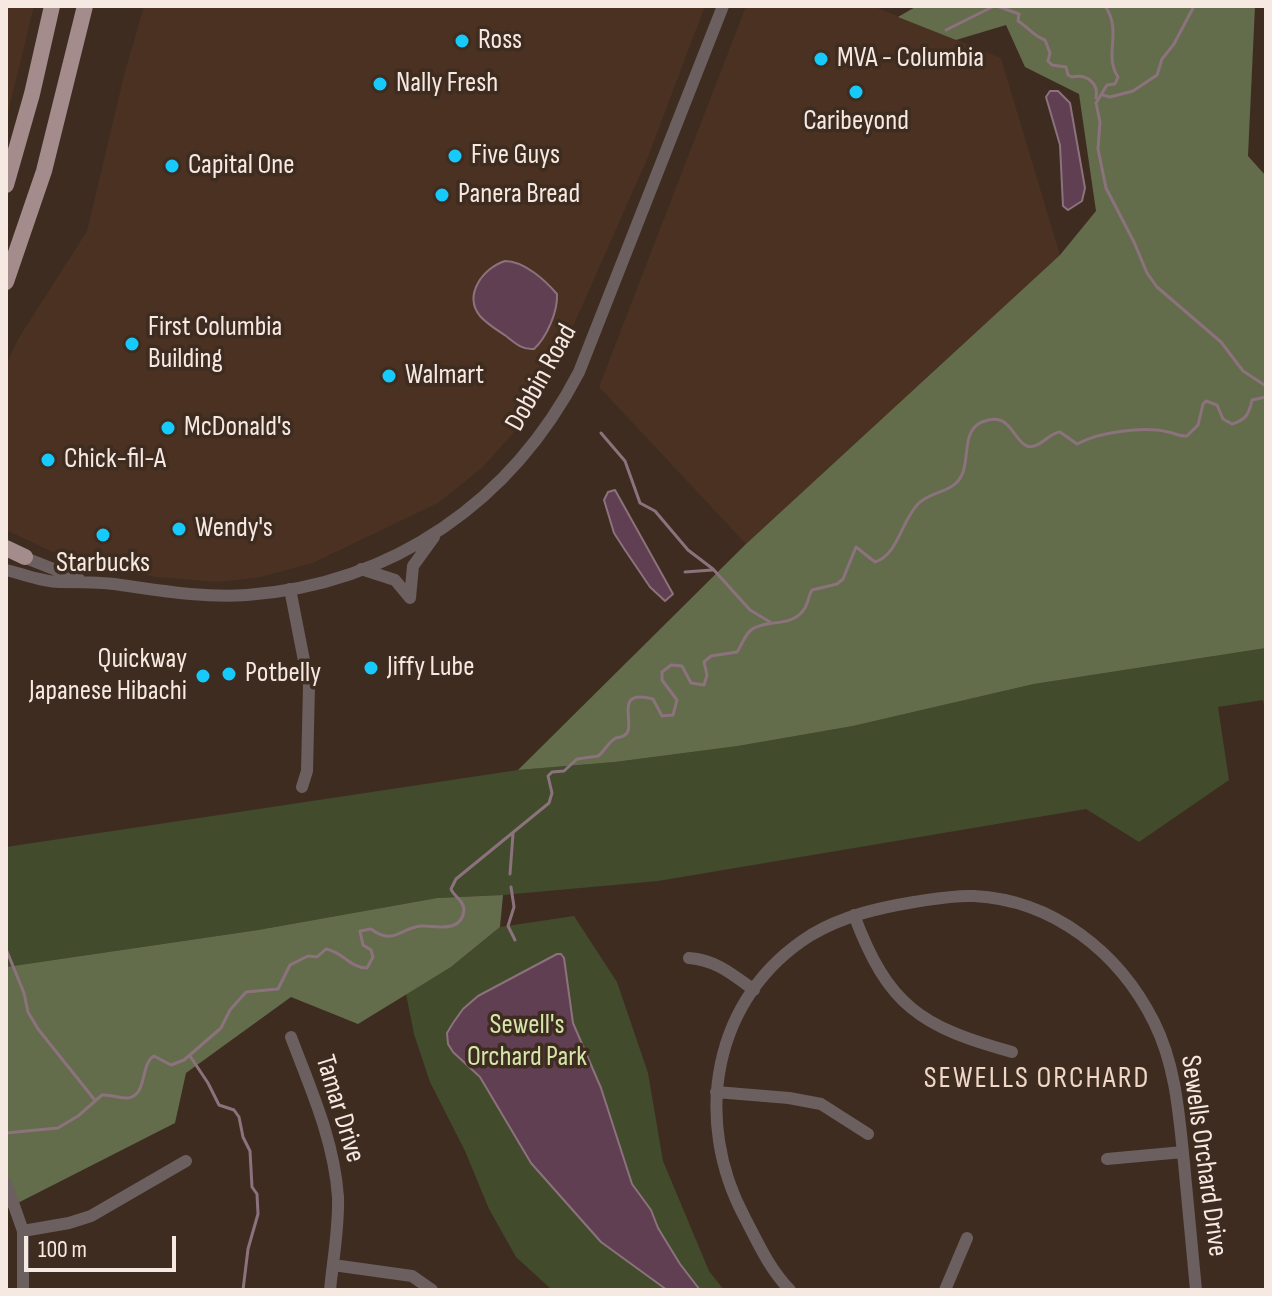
<!DOCTYPE html>
<html>
<head>
<meta charset="utf-8">
<style>
  body { margin:0 }
  #map { position:relative; width:1272px; height:1296px; overflow:hidden; background:#3e2c20; font-family:"Sofia Sans Condensed",sans-serif }
  canvas { display:block }
  .frame { position:absolute; inset:0; border:8px solid #f6e9e2; pointer-events:none }
  .scale { position:absolute; left:24px; top:1236px; width:152px; height:36px; box-sizing:border-box; border:4px solid #f6e9e2; border-top:0; padding-left:10px; font-size:24px; line-height:28px; white-space:nowrap; color:#f6e9e2; -webkit-text-stroke:6px #3e2c20; paint-order:stroke }
</style>
</head>
<body>
<div id="map">
<canvas width="1272" height="1296"></canvas>
<div class="frame"></div>
<div class="scale">100 m</div>
</div>
<script>
const ctx = document.querySelector('canvas').getContext('2d');
ctx.lineJoin = 'round';
function fill(path, color) { ctx.fillStyle = color; ctx.fill(path, 'evenodd'); }
function strokePath(path, color, width, dash) { ctx.strokeStyle = color; ctx.lineWidth = width; ctx.lineCap = dash ? 'butt' : 'round'; ctx.setLineDash(dash || []); ctx.stroke(path); }
function drawText(font, color, halo, rows, align = 'center') {
  ctx.font = font + ' "Sofia Sans Condensed",sans-serif'; ctx.lineWidth = 7; ctx.setLineDash([]); ctx.textBaseline = 'middle'; ctx.strokeStyle = halo; ctx.fillStyle = color; for (const [text, x, y, turn = 0] of rows) {
    ctx.save(); ctx.translate(x, y); ctx.rotate((+turn || 0) * Math.PI / 180); ctx.textAlign = isNaN(turn) ? turn : align; if (halo) ctx.strokeText(text, 0, 0); ctx.fillText(text, 0, 0); ctx.restore();
  }
}
fill(new Path2D(`
  M6,6H34L6,121Z
  M144,6H705L648,157L561,354L524,421L482,468L438,503L313,563L257,578L216,582L156,577L59,555L6,530V365L18,339L87,231L124,75Z
  M746,6H873L1001,58L1060,255L746,544L599,387Z`), '#4a3121');
fill(new Path2D(`
  M1266,648V716L1263,700L1218,707L1229,780L1139,842L1086,809L658,881L503,895L437,898L258,930L6,967V847L518,770L615,762L738,746L853,726L1034,684Z
  M574,916L617,982L648,1073L663,1161L709,1271L724,1290H552L516,1257L489,1209L465,1151L430,1082L414,1034L406,994L451,967L500,927Z`), '#424b2c');
fill(new Path2D(`
  M917,6H1255L1248,156L1266,176V648L1034,684L853,726L738,746L615,762L518,770L746,544L1060,255L1096,211L1079,94L1025,67L1006,25L956,40L898,17Z
  M503,895L500,927L451,967L358,1024L291,997L186,1073L175,1123L6,1209V967L258,930L437,898Z`), '#636d4b');
const water = new Path2D(`
  M1050,91H1058L1070,103L1085,188L1082,201L1068,210L1063,206L1060,145L1046,97Z
  M505,261C524,261 545,280 557,294C558,311 547,337 534,349C522,350 515,343 506,336C497,330 487,324 480,316C463,295 483,268 505,261Z
  M615,490L673,594L665,601L650,587L625,550L614,533L604,500L608,492Z
  M557,954H561L564,958L573,1023L601,1088L632,1184L651,1210L658,1228L680,1264L700,1290H667L601,1242L531,1163L480,1077L453,1052L448,1044L447,1033L453,1023L463,1009L478,996Z`);
fill(water, '#5f3f51');
strokePath(water, '#8c727c', 2);
strokePath(new Path2D(`
  M997,6L1019,14L1018,21C1028,27 1035,37 1045,40L1050,53L1048,61L1052,65L1066,67L1068,75L1072,77C1087,74 1099,83 1096,98
  M1105,6C1123,32 1103,54 1118,77L1115,84L1107,85L1096,103L1100,122L1098,149L1106,188L1134,242L1147,273L1157,287L1221,342L1243,371L1266,386
  M946,30L994,6
  M1103,95L1110,97L1133,91L1157,75L1162,59L1174,44L1194,6
  M601,433L625,461L640,503L655,511L688,550L713,569L750,610L770,622
  M685,572L712,570
  M510,874L513,834
  M511,887L514,907L508,926L515,940
  M6,949L24,993L28,1012L38,1029L94,1099
  M190,1056L208,1083L219,1105L234,1110L239,1117L243,1137L250,1151L252,1187L257,1194L258,1214L248,1249L243,1290
  M6,1133L58,1128L78,1116L102,1095C111,1094 120,1099 128,1098C148,1095 140,1063 154,1056L171,1065L184,1060L221,1028L230,1010L246,992L278,989L290,965L308,956L317,957L326,949C343,952 350,968 367,968L373,957L371,950L363,945L360,931L371,929C395,947 401,926 423,926C437,926 462,933 464,910C464,900 454,897 451,889L456,879L549,803L552,793L548,776L552,772L564,771L577,759L598,756C605,751 608,742 616,738C622,736 623,738 627,733C635,723 613,688 653,699L662,716L673,715L677,700L662,680V672L671,665L682,666L691,683L704,685L707,675L704,662L711,656L737,652C742,645 744,636 751,630C766,619 788,627 801,613C809,606 807,598 812,590L837,584L843,579L856,547L875,562C899,554 901,520 919,503C933,490 956,493 963,472C969,455 963,430 982,422C1011,410 1012,440 1027,446C1039,450 1048,433 1060,432L1077,444C1099,432 1144,426 1168,432C1176,433 1179,437 1187,436L1198,425L1203,404L1206,401L1217,405L1223,419L1232,424C1246,420 1249,414 1252,400L1266,397`), '#8c727c', 3);
strokePath(new Path2D(`
  M18,555L79,579
  M361,569L395,580L410,598
  M6,570C23,574 42,582 59,582C78,582 95,582 114,584C158,590 201,598 247,595C394,584 512,501 579,372L723,6
  M290,589L309,686L307,771L302,787
  M410,598L413,566L434,537
  M854,915C888,1006 921,1027 1012,1052
  M689,958C716,960 732,974 754,990
  M291,1037C311,1090 334,1140 338,1197C339,1228 333,1259 330,1290
  M716,1092L789,1098L821,1104L868,1134
  M1107,1159L1183,1152
  M6,1183L23,1231V1290
  M23,1231L69,1223L91,1216L186,1161
  M333,1265L412,1276L432,1290
  M790,1290C770,1270 758,1243 745,1218C692,1120 712,997 811,935C843,916 878,908 914,902C934,899 954,895 974,896C1053,900 1119,952 1154,1022C1176,1066 1179,1115 1184,1163C1188,1206 1192,1248 1196,1290
  M945,1290L967,1238`), '#6b5f5f', 12);
strokePath(new Path2D(`
  M6,185L32,94L52,6
  M6,282L44,171L85,6
  M6,548L25,557`), '#a48c8c', 16);
for (const [x, y, r, color] of [
  [462,41,8,"#16cafb"],
  [821,59,8,"#16cafb"],
  [380,84,8,"#16cafb"],
  [856,92,8,"#16cafb"],
  [455,156,8,"#16cafb"],
  [172,166,8,"#16cafb"],
  [442,195,8,"#16cafb"],
  [132,344,8,"#16cafb"],
  [389,376,8,"#16cafb"],
  [168,428,8,"#16cafb"],
  [48,460,8,"#16cafb"],
  [179,529,8,"#16cafb"],
  [103,535,8,"#16cafb"],
  [371,668,8,"#16cafb"],
  [229,674,8,"#16cafb"],
  [203,676,8,"#16cafb"]
]) { const dot = new Path2D(); dot.arc(x, y, r, 0, 2 * Math.PI); ctx.fillStyle = color; ctx.fill(dot); strokePath(dot, '#3e2c20', 3); }
drawText('28px', '#f6e9e2', '#3e2c20', [
  ["Ross",478,41],
  ["MVA - Columbia",837,59],
  ["Nally Fresh",396,84],
  ["Caribeyond",856,122,"center"],
  ["Five Guys",471,156],
  ["Capital One",188,166],
  ["Panera Bread",458,195],
  ["First Columbia",148,328],
  ["Building",148,360],
  ["Walmart",405,376],
  ["McDonald's",184,428],
  ["Chick-fil-A",64,460],
  ["Wendy's",195,529],
  ["Starbucks",103,564,"center"],
  ["Quickway",187,660,"right"],
  ["Japanese Hibachi",187,692,"right"],
  ["Jiffy Lube",387,668],
  ["Potbelly",245,674]
], 'left');
drawText('28px', '#f6e9e2', '#3e2c20', [
  ["Dobbin Road",542,378,-61],
  ["Tamar Drive",339,1109,73],
  ["Sewells Orchard Drive",1203,1156,82]
]);
drawText('28px', '#d4e6aa', '#3e2c20', [
  ["Sewell's",527,1026],
  ["Orchard Park",527,1058]
]);
ctx.letterSpacing = '2px';
drawText('30px', '#f0d7c8', '#3e2c20', [
  ["SEWELLS ORCHARD",1037,1079]
]);
ctx.letterSpacing = '0px';
</script>
</body>
</html>
